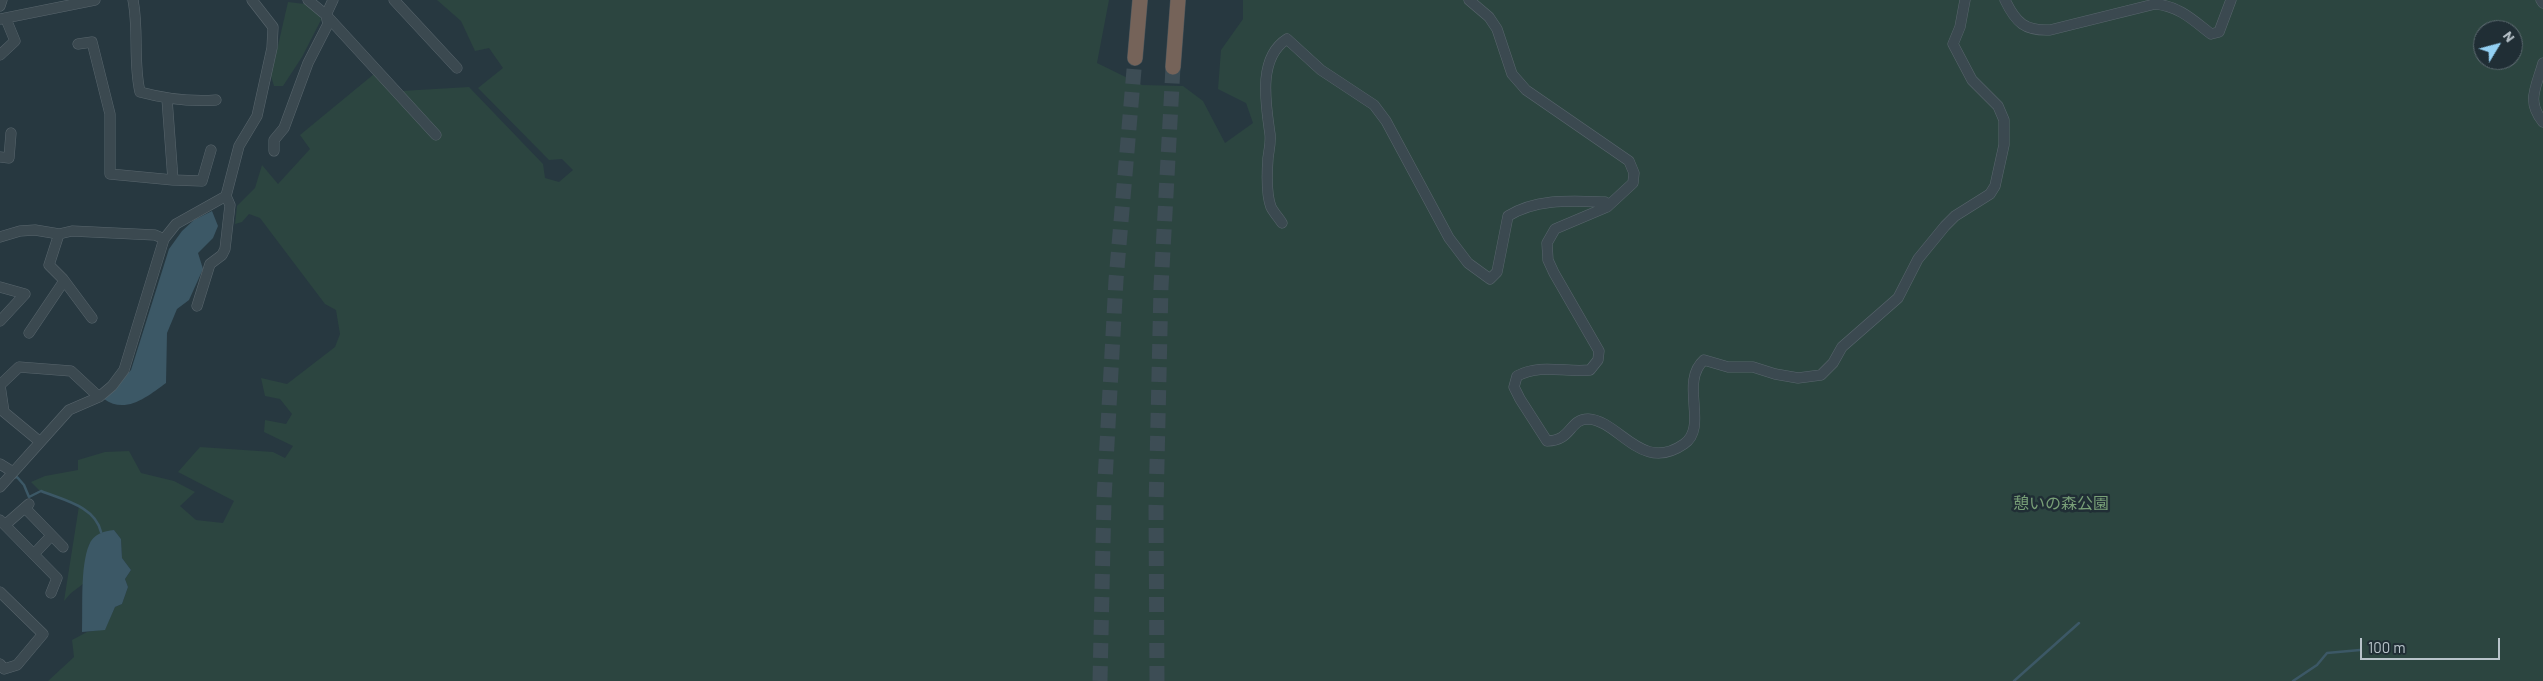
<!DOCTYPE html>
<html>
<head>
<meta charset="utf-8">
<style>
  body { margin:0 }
  #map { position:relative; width:2543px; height:681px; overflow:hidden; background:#273840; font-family:Barlow,sans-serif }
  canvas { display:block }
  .north { position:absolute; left:2473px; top:20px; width:50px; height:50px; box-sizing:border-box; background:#202e35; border:1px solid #5d6a71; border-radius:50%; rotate:53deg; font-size:14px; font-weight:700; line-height:20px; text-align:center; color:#b8c3ca }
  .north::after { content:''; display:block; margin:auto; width:18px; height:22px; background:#93d0f3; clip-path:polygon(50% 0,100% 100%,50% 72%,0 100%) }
  .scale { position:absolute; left:2360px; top:638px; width:140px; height:22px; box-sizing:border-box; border:2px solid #b8c3ca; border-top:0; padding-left:6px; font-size:15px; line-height:18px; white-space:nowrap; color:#b8c3ca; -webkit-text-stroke:4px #202e35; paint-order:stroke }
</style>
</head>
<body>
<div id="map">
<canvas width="2543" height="681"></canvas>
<div class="north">N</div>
<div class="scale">100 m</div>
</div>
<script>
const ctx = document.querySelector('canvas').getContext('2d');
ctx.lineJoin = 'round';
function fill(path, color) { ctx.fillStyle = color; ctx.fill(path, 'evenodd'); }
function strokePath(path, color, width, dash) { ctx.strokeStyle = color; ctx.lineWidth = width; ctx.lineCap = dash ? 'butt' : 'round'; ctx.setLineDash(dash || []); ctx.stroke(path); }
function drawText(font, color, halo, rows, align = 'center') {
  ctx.font = font + ' Barlow,"Noto Sans JP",sans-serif'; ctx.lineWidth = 5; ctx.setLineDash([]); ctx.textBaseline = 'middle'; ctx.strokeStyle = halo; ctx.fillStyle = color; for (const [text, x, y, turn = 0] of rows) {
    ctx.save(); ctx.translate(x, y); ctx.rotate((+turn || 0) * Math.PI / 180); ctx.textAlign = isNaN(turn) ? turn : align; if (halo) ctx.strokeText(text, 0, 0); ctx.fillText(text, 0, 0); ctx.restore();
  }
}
fill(new Path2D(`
  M437,0H1109L1097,63L1142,85L1183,86L1203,101L1225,143L1253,123L1246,103L1218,89L1221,50L1243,19V0H2543V681H48L74,657L72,640L87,632L105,629L115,607L122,604L128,587L125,579L131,570L122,558L121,539L114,530L89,544L83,584L71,593L64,601L79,506L39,490L31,482L45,476L78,470V460L105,452L129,451L141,473L174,481L195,492L180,506L196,520L223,523L234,501L178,472L200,447L273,452L285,458L293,446L264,432L265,420L286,424L292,414L280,399L265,396L261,378L287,384L335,347L340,334L336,310L325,304L260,218L249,214L242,222L235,224L237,206L255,188L262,165L278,184L310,149L300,135L374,74L401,91L469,87L543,164L545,178L559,182L573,170L562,159L549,160L478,88L503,68L489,48L475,51L461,21ZM2483,30H2513V60H2483Z
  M288,2L305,4L319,13L321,20L302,57L283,86H274L271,76Z`), '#2c4540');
fill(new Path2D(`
  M212,211L218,226L213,238L198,253L203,269L189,300L177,309L167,333L166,383C148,396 126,415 104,399L131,370L169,249L182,231L194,220Z
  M114,530L121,539L122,558L131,570L125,579L128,587L122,604L115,607L105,630L82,632C83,608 80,567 89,545C93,534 104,531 114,530Z`), '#3c5866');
strokePath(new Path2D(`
  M12,478L17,477L24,485L29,497L41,491C63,500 95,506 101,532
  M2014,681L2079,623
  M2293,681L2317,665L2327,653L2360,650`), '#3c5866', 2.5);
strokePath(new Path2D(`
  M1100,681L1104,499L1116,280L1135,58
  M1157,681L1156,508L1161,287L1173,67`), '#3d4d55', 15, [15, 8]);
const minor = new Path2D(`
  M133,0C139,31 133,62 140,92C166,99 189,102 216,100
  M308,0L326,15L436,135
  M394,0L457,68
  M1469,0L1489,17L1497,29L1512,74L1526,90L1629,161L1634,173L1633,183L1607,207L1555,229L1547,243L1548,260L1554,273L1599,351L1598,360L1590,370C1565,373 1541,363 1517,376L1514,387L1520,399L1547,441C1572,441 1569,419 1588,419C1619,420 1641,474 1684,444C1709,427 1679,382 1704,360L1728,367H1753L1775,374L1798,378L1821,375L1833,363L1842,347L1898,298L1918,259L1945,226L1955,216L1990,194L1995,186L2004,145V120L1998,106L1972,80L1953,44L1960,27L1965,0
  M2005,0C2016,23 2025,31 2050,30L2155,4C2179,6 2193,20 2211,34L2219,32L2231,0
  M2541,0L2543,3
  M0,6L2,0
  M0,19L95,0
  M78,44L92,42L110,114V174L173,180L167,99
  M0,55L15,41L6,19
  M2543,63C2536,88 2526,101 2543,122
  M274,151V140L284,128L308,63L328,24L326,15L333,0
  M0,157L9,158L11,133
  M173,180L202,181L211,150
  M1282,223C1279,218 1274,213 1271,207C1266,194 1267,172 1268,158C1269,150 1271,142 1270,134C1266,105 1257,58 1287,39L1321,70L1374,105L1386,121L1449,238L1468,263L1490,279L1497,272L1508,216C1537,198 1572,201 1605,202L1607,207
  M59,234L49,265L63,279L92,318
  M0,237L20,231L35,230L59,234L72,231L155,235L164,239
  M0,287L25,294L0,321
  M197,306L210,264L222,255L225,249L230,205L226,196L239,146L257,116L272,48L273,27L252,0
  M29,333L64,281
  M39,441L4,412L0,385L19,367L71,371L99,397
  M0,464L13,472
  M0,487L69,410L99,397L112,386L124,370L164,239L176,224L226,196
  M25,508L63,547
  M0,520L57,578L51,593
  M5,525L29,504
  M34,554L51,536
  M0,592L43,634L17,665L4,669L0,664`);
const highway = new Path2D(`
  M1135,58L1140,0
  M1173,67L1178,0`);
strokePath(minor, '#59666d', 11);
strokePath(highway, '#46535a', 16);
strokePath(minor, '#3b4950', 10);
strokePath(highway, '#756359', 15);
drawText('16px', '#789f77', '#202e35', [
  ["憩いの森公園",2061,504]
]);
</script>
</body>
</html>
